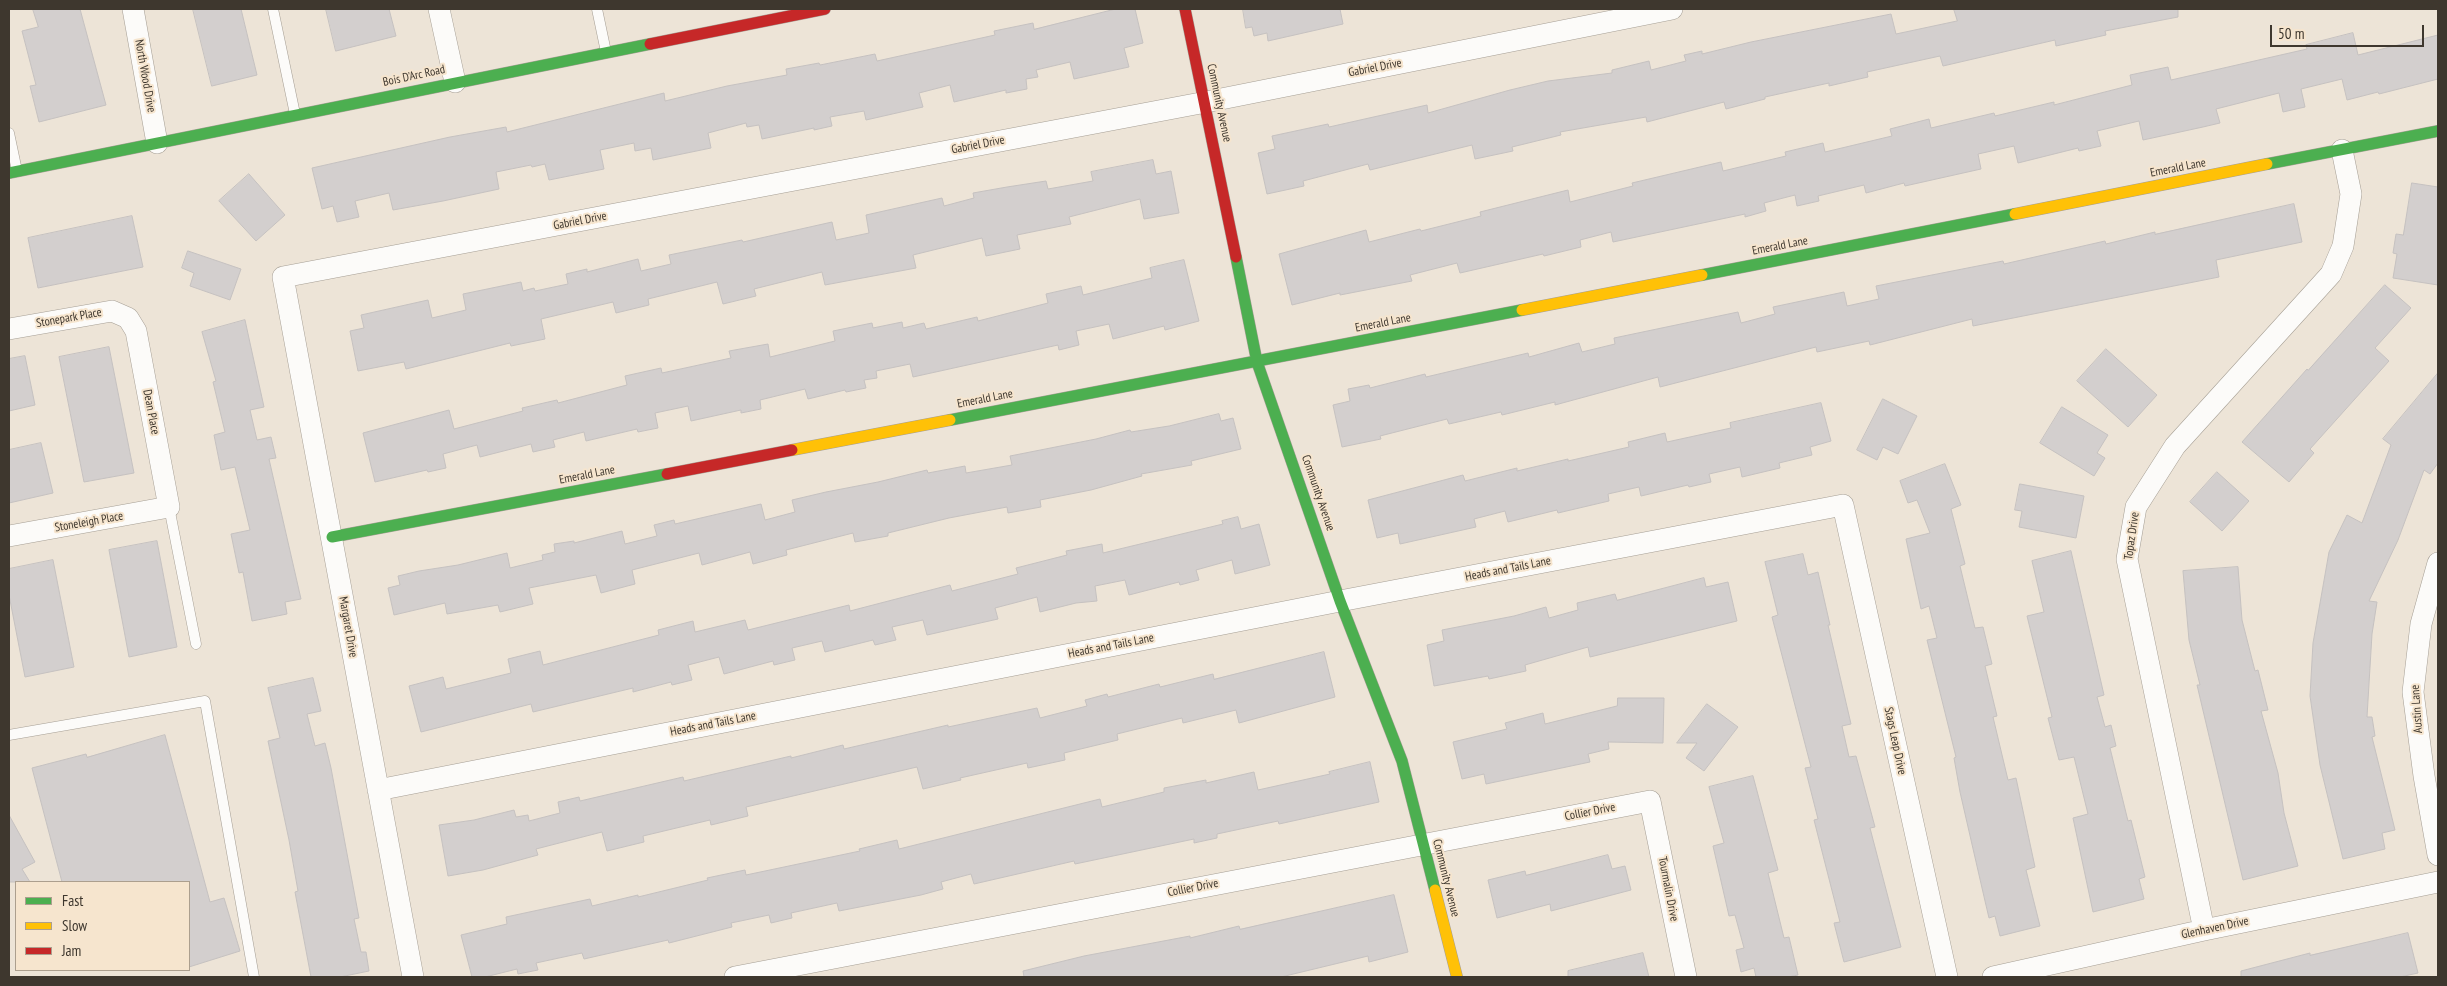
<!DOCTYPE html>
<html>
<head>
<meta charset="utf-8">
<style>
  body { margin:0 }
  #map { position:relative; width:2447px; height:986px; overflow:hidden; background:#ede4d7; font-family:"PT Sans Narrow",sans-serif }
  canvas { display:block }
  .frame { position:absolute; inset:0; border:10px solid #3e372e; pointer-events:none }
  .legend { position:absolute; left:15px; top:881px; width:175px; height:90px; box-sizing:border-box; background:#f6e5ce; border:1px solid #ac9f8e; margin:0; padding:6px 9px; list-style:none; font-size:15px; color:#3e372e }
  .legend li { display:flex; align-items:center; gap:10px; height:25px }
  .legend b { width:25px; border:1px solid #ac9f8e }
  .scale { position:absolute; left:2270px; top:25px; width:154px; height:22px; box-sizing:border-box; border:2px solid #3e372e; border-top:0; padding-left:6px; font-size:15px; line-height:18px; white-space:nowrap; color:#3e372e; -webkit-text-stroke:4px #f6e5ce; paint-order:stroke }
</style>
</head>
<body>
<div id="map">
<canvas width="2447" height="986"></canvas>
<div class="frame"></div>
<ul class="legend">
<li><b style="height:6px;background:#4caf50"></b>Fast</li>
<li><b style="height:6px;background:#ffc107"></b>Slow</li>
<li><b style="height:6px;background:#c62828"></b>Jam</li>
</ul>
<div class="scale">50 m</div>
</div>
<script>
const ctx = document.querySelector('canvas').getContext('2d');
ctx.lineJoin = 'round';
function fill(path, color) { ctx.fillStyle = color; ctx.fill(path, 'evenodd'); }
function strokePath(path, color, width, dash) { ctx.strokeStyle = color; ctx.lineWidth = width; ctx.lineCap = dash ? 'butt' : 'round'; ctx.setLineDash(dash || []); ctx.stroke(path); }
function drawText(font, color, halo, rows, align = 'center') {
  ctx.font = font + ' "PT Sans Narrow",sans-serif'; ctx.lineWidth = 4; ctx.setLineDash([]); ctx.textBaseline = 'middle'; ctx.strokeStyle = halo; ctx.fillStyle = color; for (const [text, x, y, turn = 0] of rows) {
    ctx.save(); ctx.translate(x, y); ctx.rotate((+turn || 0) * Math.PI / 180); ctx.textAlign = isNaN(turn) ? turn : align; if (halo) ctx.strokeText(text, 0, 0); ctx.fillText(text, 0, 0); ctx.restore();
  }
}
const building = new Path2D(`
  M33,9H80L106,105L39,122L30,86L36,85L22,31L38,27Z
  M193,9H241L257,75L212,86Z
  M326,9H389L396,36L336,51Z
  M1116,9H1135L1143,43L1124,48L1129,67L1074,79L1070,62L1036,70L1038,77L1026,79L1027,89L1006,93V90L954,102L950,85L919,93L923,107L866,120L864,111L830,117L832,126L814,130V128L762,139L759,125L747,127L746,123L708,133L711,148L653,160L651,148L635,151L634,143L600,150L604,169L549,180L545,164L532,167L531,165L496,172L499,189L443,201L393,210L389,193L355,201L359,217L337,222L333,206L322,209L312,168L450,137L506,127L507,132L664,93L665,101L727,86L787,75L786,69L819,63L820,65L875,54L877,61L995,35L994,31L1033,23L1034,29Z
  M1243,9H1340L1343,24L1268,41L1267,33L1254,36L1252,27L1246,28Z
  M1954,9H2178V17L2105,31L2106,35L2056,46L2055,40L1943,66L1940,56L1867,72L1868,77L1829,86V83L1765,97V99L1726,109L1724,102L1647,122L1646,117L1560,132L1561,135L1512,147L1513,151L1475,159L1472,145L1370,170L1368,164L1303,181L1304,186L1267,194L1258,153L1275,149L1272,136L1328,124L1329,127L1427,105L1428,113L1510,90L1548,81L1612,73V70L1649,61L1651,70L1686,61L1684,55L1702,51V54L1751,42L1891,14L1896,34L1957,21Z
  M2353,33L2358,55L2438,35V79L2379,94L2378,92L2347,100L2342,79L2301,89L2305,107L2283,112L2279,93L2216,109L2220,123L2203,127L2143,140L2139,121L2097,131L2101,146L2079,151L2078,148L2018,163L2014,146L1978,154L1981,169L1905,186L1904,183L1866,193L1864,185L1818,196L1819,201L1797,206L1795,195L1764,203L1766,211L1745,217V214L1613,242L1611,232L1580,240L1581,247L1544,256L1543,254L1460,273L1457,263L1410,275L1412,281L1340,295V293L1292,305L1279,254L1366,230L1369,242L1420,229L1421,231L1481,216L1480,212L1568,190L1570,202L1633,186L1632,183L1721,162L1723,171L1786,156L1785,152L1823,143L1825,152L1892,136L1890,129L1929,119L1931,128L1994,113L1995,116L2054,102V105L2132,85L2130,75L2168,67L2171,80L2307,49L2306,45Z
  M1153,160L1156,174L1171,171L1179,213L1144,219L1140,199L1069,217L1071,224L1017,235L1020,249L986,256L982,238L913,255L916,268L825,285L822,272L754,289L756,296L723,304L717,282L648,299L649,305L616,313L613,302L541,319L545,339L511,346L510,343L406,369L404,362L358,371L350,331L364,328L361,315L428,300L432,318L466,310L463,294L521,282L523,291L534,288L535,291L568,284L566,274L587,269V272L638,259L641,271L671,264L669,255L742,240L743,242L832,222L836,240L869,233L866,215L942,198L944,206L974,198L973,193L1007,187L1046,181L1048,189L1093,181L1091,172Z
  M249,174L285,215L256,241L219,201Z
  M2412,183L2438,187V285L2393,278L2397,254L2393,253L2396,234L2403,235Z
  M2294,204L2302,242L2216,260L2219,277L1973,326L1972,319L1870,345L1869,341L1817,352L1816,347L1660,387L1658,377L1555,405V402L1502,415L1501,412L1449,424L1447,419L1380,436L1381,439L1342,447L1333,405L1350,401L1348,389L1369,385L1370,388L1425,374L1426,377L1528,353L1529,357L1579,343L1582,352L1615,344L1614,338L1738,312L1741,323L1775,314L1773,307L1844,292L1847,306L1879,299L1876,286L2003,261L2004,264L2105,241L2106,244L2155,232V234Z
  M132,216L143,267L38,288L28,238Z
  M188,251L241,269L230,300L190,286L194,273L182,268Z
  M1184,260L1199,321L1165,330L1164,326L1113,339L1109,324L1076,331L1079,345L1059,350L1058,345L913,377L910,364L876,371L877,378L864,380L866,388L846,392L845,390L808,399L805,389L760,400L761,409L741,413V410L691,421L688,406L655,413L658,428L638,432L637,429L586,441L584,432L553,440L555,447L533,452L531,444L480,457L477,445L443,454L446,468L428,472L427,470L375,482L363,433L449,410L454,429L523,411L522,408L557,400L558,403L627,385L625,376L661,368L662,373L731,358L729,351L768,344L770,357L835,341L833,331L872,323L873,328L902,322L903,328L924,323L926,329L977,317L978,321L1048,303L1046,294L1081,286L1083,295L1152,278L1150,268Z
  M2385,285L2411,308L2375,348L2389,361L2310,449L2314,453L2289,482L2242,442L2307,369L2308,370Z
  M245,320L264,407L250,410L257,440L271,437L276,458L269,459L301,599L285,602L287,614L252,621L243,572L239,573L231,534L250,530L235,467L221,470L214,435L225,432L213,382L216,381L202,332Z
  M109,347L134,473L84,482L59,357Z
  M2106,349L2157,395L2128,427L2077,381Z
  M25,356L35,405L9,411V359Z
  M2438,373V463L2430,474L2424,470L2398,540L2369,601L2377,602L2372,634L2367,717H2372L2375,736L2372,737L2395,830L2382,833L2385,849L2343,859L2320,765L2310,696L2313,643L2329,552L2347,515L2362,523L2391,445L2383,439Z
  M1883,399L1917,416L1898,454L1883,447L1877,460L1857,450Z
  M1821,403L1831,441L1810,447L1812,455L1779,463L1780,468L1742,477L1740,467L1709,474L1711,482L1689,487L1688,485L1641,496L1639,487L1608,494L1609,501L1558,513L1557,510L1508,522L1505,511L1474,519L1476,527L1400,544L1398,533L1377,538L1368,500L1463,475L1465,481L1517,468V471L1568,459V461L1629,447L1628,442L1665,433L1667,442L1731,428L1730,423Z
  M2062,407L2108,435L2097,453L2105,458L2094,476L2040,443Z
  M1219,414L1221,421L1233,418L1241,449L1191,461L1192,465L1141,474L1142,476L1091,490L1040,500L1041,507L1008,513L1007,507L949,518L888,533V536L855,542L853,533L786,550L787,555L753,564L750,552L702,565L699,553L632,570L635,584L601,593L596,575L529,588L533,604L500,612L498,605L447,614L445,603L394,615L388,588L400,585L398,576L419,571L458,565L507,553L510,568L543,560L542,555L555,552L554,544L574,541V543L622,531L625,544L657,536L654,525L674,520L675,524L761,504L765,520L795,512L792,500L826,492L878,482L927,470L928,473L965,466L966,473L1012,465L1010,456L1096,439L1130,430L1131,432L1169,426Z
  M41,443L53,493L9,503V450Z
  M1945,464L1961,505L1951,509L1965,564L1960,566L1975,628L1983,627L1992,664L1985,666L1997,716L1993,717L2008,780L2016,778L2035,867L2026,870L2040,926L2000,936L1995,916L1989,918L1985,901L1960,792L1954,758L1956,757L1927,640L1937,638L1929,606L1921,609L1906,539L1930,533L1917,500L1908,503L1900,481Z
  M2217,472L2249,501L2222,531L2190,502Z
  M2020,484L2084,496L2076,538L2019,527L2022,511L2015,510Z
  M1238,517L1241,529L1259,524L1270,565L1235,574L1232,560L1196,570L1199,580L1180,585L1179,582L1129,595L1125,580L1095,586L1097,601L1076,603L1040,612L1037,597L995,608L998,619L927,635L923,620L892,627L896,640L875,645L873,640L825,652L822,641L792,648L795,660L774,665L773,661L724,674L719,657L688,665L692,680L672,685L671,682L633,692V688L533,712L531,704L421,732L409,686L443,677L446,689L511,673L508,659L540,651L543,665L659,635L658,630L693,621L695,632L745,620L748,630L849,605L850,611L950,585L952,591L1018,574L1016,568L1067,555L1066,551L1102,544L1103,553L1223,524L1222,521Z
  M157,541L177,647L129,657L109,550Z
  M2071,551L2104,695L2097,697L2105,727L2111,725L2116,746L2110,748L2128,821L2131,820L2145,877L2139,879L2144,899L2093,912L2073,818L2088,814L2074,757L2059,760L2048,718L2052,717L2027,616L2044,612L2032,561Z
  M1803,554L1808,575L1818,572L1830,625H1828L1851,724L1842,726L1849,757L1856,756L1875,827L1870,828L1901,947L1844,962L1834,923L1840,922L1814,820L1818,819L1805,768L1811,767L1772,617L1778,615L1765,562Z
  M53,560L74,667L25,677L9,595V569Z
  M2238,567L2242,620L2255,671L2258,670L2268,710L2261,711L2278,773L2284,813L2298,866L2243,880L2197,685H2200L2189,640L2183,571Z
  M1704,578L1706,587L1728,582L1737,621L1590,657L1588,647L1525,665L1526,671L1489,679L1488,676L1434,686L1427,645L1444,641L1442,630L1514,616L1546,607L1549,618L1578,610L1577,603L1615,594L1617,600Z
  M1324,652L1335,697L1276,713L1239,723L1236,710L1183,723L1182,718L1117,734L1118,740L1064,753L1065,760L1028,768L1027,763L960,778L961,780L923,789L917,767L746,807L748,816L711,825L710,820L643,836L644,842L607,851L602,832L536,849L538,855L483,870L448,876L439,825L474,820L514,810L516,817L528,815L529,821L560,813L558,802L579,797L580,801L683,777L684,781L791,756V758L843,745L844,749L948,725V727L1037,708L1040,718L1087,706L1085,700L1107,694L1108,697L1159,684L1160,687L1213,674L1214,679Z
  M313,678L321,711L307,714L315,746L325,743L331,768L359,918L354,919L361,952H366L369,971L340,977H311L295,892L298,891L289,840L268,741L280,738L268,688Z
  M1618,698H1664L1663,743L1608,742L1609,749L1588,754L1590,762L1486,784L1484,774L1462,779L1453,742L1507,729L1505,723L1543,713L1545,724L1617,706Z
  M1707,704L1738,727L1704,771L1686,758L1697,743H1677Z
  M165,735L210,902L224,898L240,951L189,967V882H62L32,768L86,754L87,757Z
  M1370,762L1379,802L1279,824L1278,821L1217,834V838L1194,843V839L1075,864L1074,861L974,884L971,874L941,882L943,889L921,895L839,911L837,903L791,913L792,918L771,923L769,915L731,923L732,927L669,943L668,940L584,959L582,953L536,963L538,970L518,974L517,969L485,977H472L461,935L507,924L506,917L590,899L592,906L638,895V897L708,880L707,878L745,870L746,875L860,851L859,849L897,840L899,849L1100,799L1102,807L1164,792V788L1206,780V783L1254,772L1258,790L1330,774L1329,772Z
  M1753,776L1778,870L1768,873L1784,938L1789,937L1798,975L1788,977H1756L1754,968L1741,972L1736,950L1744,948L1735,915L1729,916L1713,846L1724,843L1709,787Z
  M9,815L35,862L22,869L30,882H9Z
  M1608,855L1612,869L1625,866L1631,890L1551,911L1550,904L1497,918L1488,880L1525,871L1526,875Z
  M1394,895L1408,952L1369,962L1368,956L1281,977H1024L1023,971L1084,956L1190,936V938L1239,926L1240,929Z
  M2408,933L2418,973L2400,977H2241V971L2310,953V955Z
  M1643,953L1649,977H1568V971Z`);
fill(building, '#d3cfce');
strokePath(building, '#c5c1c0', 1);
const lane = new Path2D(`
  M273,9L295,114
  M597,9L606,52
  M9,133L17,171
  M169,507L196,644
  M9,735L205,701L254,977`);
const street = new Path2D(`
  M133,9L157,143
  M439,9L455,82
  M9,329L112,311L128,318L136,331L169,507L9,536
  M2438,563L2421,624L2413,692L2424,776L2438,855
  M378,790L1340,601L1843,505L1947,977
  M2204,930L2127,559L2136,507L2175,446L2331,274L2343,246L2351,194L2342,150
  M413,977L283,277L1206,102L1672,9
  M735,977L1650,801L1686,977
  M1993,977L2204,930L2438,882`);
const fast = new Path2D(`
  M2267,164L2438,131
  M9,173L650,44
  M1236,257L1257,362L1340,601L1402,761L1435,890
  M1702,275L2015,214
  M950,420L1522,310
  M332,537L667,474`);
const slow = new Path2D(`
  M2015,214L2267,164
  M1522,310L1702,275
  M792,450L950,420
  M1435,890L1457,977`);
const jam = new Path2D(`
  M1185,9L1236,257
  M650,44L825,9
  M667,474L792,450`);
strokePath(lane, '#a69f95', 11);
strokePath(street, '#a69f95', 22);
strokePath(fast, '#a69f95', 12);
strokePath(slow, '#a69f95', 12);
strokePath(jam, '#a69f95', 12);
strokePath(lane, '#fcfbf9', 10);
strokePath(street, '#fcfbf9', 21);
strokePath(fast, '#4caf50', 11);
strokePath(slow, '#ffc107', 11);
strokePath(jam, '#c62828', 11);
drawText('12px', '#3e372e', '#f6e5ce', [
  ["Gabriel Drive",1375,68,-11],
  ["North Wood Drive",145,76,80],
  ["Bois D'Arc Road",414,76,-12],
  ["Community Avenue",1219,103,78],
  ["Gabriel Drive",978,145,-11],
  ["Emerald Lane",2178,168,-11],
  ["Gabriel Drive",580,221,-11],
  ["Emerald Lane",1780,246,-11],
  ["Stonepark Place",69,318,-10],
  ["Emerald Lane",1383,323,-11],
  ["Emerald Lane",985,399,-11],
  ["Dean Place",151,412,79],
  ["Emerald Lane",587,475,-11],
  ["Community Avenue",1318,493,71],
  ["Stoneleigh Place",89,522,-10],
  ["Topaz Drive",2132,536,-82],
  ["Heads and Tails Lane",1508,569,-11],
  ["Margaret Drive",348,627,80],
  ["Heads and Tails Lane",1111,646,-11],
  ["Austin Lane",2417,709,-94],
  ["Heads and Tails Lane",713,724,-11],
  ["Stags Leap Drive",1895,741,78],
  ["Collier Drive",1590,812,-11],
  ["Community Avenue",1446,878,76],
  ["Collier Drive",1193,888,-11],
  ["Tourmalin Drive",1668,889,79],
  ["Glenhaven Drive",2215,928,-12]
]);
</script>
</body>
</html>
